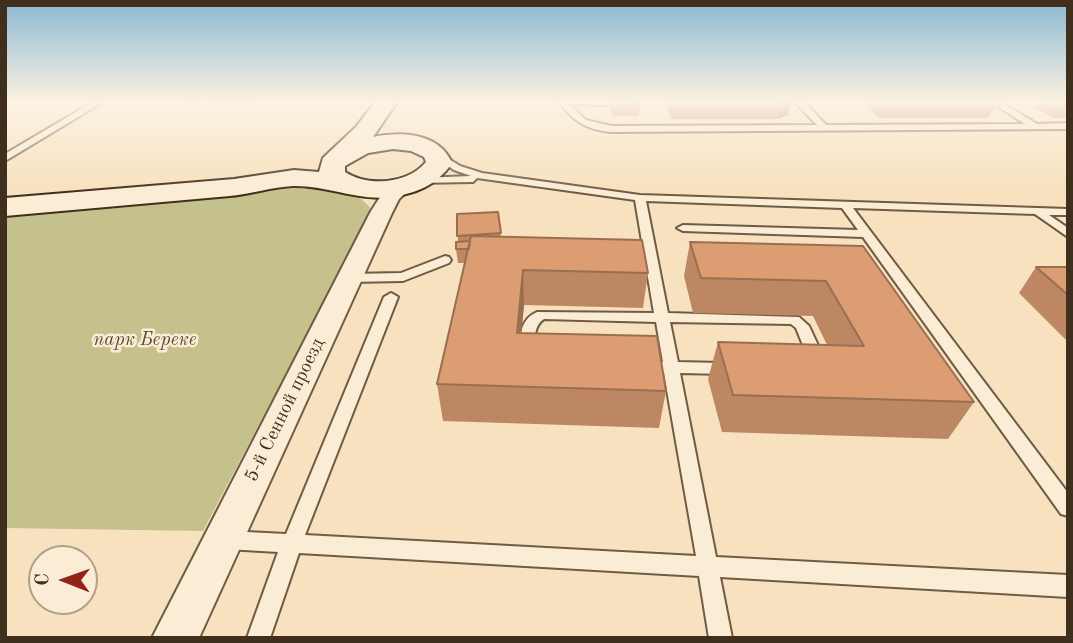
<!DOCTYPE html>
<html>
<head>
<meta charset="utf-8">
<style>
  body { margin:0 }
  #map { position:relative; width:1073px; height:643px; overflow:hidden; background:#f8e1be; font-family:"Old Standard TT",serif }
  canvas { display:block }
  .frame { position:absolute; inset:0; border:7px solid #402f1c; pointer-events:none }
  .north { position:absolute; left:28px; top:545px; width:70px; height:70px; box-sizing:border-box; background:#faecd5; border:2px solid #b0a08b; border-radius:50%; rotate:271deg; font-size:19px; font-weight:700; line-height:28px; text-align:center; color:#402f1c }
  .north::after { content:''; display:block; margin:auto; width:24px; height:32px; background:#8f2418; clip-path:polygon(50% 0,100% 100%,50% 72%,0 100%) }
</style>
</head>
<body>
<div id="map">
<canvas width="1073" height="643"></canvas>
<div class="frame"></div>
<div class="north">С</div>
</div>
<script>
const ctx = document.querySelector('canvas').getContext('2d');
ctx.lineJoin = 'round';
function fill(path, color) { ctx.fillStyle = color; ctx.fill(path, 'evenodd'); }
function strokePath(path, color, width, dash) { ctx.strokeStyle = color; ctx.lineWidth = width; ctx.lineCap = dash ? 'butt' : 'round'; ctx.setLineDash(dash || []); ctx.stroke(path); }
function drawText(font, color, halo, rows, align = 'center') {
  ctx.font = font + ' "Old Standard TT",serif'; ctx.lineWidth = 5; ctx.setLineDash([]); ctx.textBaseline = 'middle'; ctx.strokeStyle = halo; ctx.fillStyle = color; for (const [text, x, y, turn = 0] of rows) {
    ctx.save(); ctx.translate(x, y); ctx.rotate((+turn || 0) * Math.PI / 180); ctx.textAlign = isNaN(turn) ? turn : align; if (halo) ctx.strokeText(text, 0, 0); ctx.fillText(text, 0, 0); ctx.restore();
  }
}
fill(new Path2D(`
  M304,185C332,189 353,186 372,210L203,531L5,528V213Z`), '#c5c18c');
const lane = new Path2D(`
  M93,102H103L5,161V154Z
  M559,102H632V106H629L569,104L586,120L611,126L817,125L795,102H804L826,125L1025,124L991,102H1001L1037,124L1068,123V129L611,132C587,130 573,121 559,102Z
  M436,151L460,166L482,173L640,195L1068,209V215H1049L1068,228V237L1035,214L853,208L1068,493V516L1061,514L863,237L683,231L677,228L683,225L858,230L842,208L646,201L668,313L799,317L809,326L828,367L825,371L813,376L680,373L716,557L1068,575V597L720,577L732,638H709L699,576L299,553L270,638H247L278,552L227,549L220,547L217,540L220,533L227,531L286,534L384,297L391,293L398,297L305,535L696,556L664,373L536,369L522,362L519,358C520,341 518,320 537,312L654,313L635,200L477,178L473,182L416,183V179L420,178L471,176L454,170L433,156L431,154ZM544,319L656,322L663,362L539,359L535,356C535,343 532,327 544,319ZM670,322L791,324L796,328L811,365L678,362Z
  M445,256L449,257L451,260L449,263L403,281L349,282L343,278L349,274L401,273Z`);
const street = new Path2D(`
  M403,180L410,182L413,186L399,199L392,213L199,638H152L370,213C379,199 386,184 403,180Z`);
const secondary = new Path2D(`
  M375,102H397L373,137C402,131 439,133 452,163C437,185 416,194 389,197C357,201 326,185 293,186C272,187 251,194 230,196C155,203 80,209 5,216V198L234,179L294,170L319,172L323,158L356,127ZM393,149L411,151L424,157L426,162C408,184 368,187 345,172V166L368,153Z`);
strokePath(lane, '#6e5c44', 4);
strokePath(street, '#6e5c44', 4);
strokePath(secondary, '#402f1c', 4);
fill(lane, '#faecd5');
fill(street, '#faecd5');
fill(secondary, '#faecd5');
fill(new Path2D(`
  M146,102H254L251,104Z
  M610,102H639L640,105L639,116H612L610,107Z
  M668,102H792L788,115L778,119H671L667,108Z
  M869,102H997L991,113L986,118H879L867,107Z
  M1039,102H1068V118H1053L1036,108Z
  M498,212L501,237L648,273L643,308L524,305L521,333L666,391L659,428L443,421L437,384L465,263H458L456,249L458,242L457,214Z
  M690,242L863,246L974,402L948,439L722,432L708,379L718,342L827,345L813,316L693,313L684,276Z
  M1036,267H1068V342L1019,293Z`), '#bd8763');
fill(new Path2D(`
  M783,102H792L788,115L778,119Z
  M993,102H997L991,113L986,118Z
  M523,270L524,305L518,369L517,333Z`), '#9a6e50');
const building = new Path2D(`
  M612,102H639L640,105H613Z
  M498,212L501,233L457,236V214Z
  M471,236L642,240L648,273L523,270L517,333L657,336L666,391L437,384Z
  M470,241L469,249H456V242Z
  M690,242L863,246L974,402L733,395L718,342L864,346L826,281L701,278Z
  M1036,267H1068V295Z`);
fill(building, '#dc9d73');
strokePath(building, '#9a6e50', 2);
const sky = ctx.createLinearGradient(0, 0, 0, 192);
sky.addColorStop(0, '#8ab8d0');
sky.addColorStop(0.53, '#fcf2e2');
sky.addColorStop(1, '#fcf2e200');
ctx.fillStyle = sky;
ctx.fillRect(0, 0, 1073, 192);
drawText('italic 19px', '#5b4c32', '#faecd5', [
  ["парк Береке",145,340]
]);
drawText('19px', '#402f1c', '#faecd5', [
  ["5-й Сенной проезд",285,410,-64]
]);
</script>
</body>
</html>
